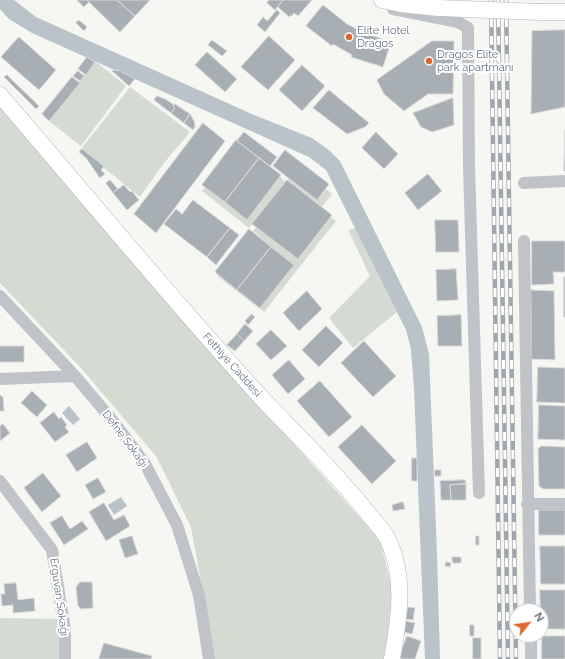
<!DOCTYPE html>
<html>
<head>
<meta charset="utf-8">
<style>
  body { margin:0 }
  #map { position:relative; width:565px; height:659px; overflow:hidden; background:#f6f6f3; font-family:Raleway,sans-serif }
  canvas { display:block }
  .north { position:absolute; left:509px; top:603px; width:40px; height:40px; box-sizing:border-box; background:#fff; border:1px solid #c2c7cd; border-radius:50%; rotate:60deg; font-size:11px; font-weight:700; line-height:16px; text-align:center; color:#677483 }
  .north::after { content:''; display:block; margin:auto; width:14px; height:18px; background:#db682f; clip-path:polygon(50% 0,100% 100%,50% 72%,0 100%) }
</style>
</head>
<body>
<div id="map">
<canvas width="565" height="659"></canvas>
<div class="north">N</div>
</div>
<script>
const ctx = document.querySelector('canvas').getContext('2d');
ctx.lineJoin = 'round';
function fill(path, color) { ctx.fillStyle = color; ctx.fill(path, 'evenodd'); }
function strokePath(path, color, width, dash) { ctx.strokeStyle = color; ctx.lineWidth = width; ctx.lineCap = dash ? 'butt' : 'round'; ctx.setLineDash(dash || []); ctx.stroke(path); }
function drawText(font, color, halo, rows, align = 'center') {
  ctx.font = font + ' Raleway,sans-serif'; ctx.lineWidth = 4; ctx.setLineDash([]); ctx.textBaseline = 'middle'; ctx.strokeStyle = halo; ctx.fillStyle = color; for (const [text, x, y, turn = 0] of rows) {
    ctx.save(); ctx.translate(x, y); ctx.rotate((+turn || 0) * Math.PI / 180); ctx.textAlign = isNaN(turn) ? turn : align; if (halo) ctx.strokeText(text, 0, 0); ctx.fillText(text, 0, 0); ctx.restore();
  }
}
fill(new Path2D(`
  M95,61L126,86L81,146L49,121Z
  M130,87L190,132L164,163L140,197L81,149Z
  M0,107L161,295L380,540L393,592L392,624L386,659H215L191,527L156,456L81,368L0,283Z
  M238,144L286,182L298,167L332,194L320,209L336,221L264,312L217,276L250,231L266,242L253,231L289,185L285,182L249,228L202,191Z
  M356,228L397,312L353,348L329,318L370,276L348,230Z
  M0,618L63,619L61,659H0Z`), '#d5dbd3');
fill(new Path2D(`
  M0,0H14L36,17L254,115L312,138L330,151L340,161L422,327L429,354L437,554L440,659H425L414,389L411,349L406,330L326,170L309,157L32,33L9,19L0,9Z
  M69,406L80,419L73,425L62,413Z
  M121,497L127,506L114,515L108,505Z`), '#bac3c9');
const building = new Path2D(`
  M77,0H87L89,2L84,7Z
  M87,0H117L135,16L120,32Z
  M117,0H150L135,16Z
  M269,0H283L275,10L267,3Z
  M283,0H312L298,16L294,13L292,16L291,15L289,17L278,7Z
  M323,5L347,24L364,33L391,42L383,67L351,57L352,55L333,44L332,46L306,26Z
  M277,10L280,13L265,32L257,25L263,17L267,21Z
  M79,20L87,27L84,31L76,23Z
  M565,30V107L531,114L532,31Z
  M269,36L295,60L268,90L241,67Z
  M19,37L56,70L39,90L1,57Z
  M212,40L227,51L222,56L208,45Z
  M432,41H454L453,94H428L404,111L384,94L377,80Z
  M207,52L237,79L225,92L195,65Z
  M87,57L95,62L86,75L78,69Z
  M302,65L325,86L302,111L279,90Z
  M114,70L120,71L135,79L129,86L112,71Z
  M78,71L84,76L80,81L73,76Z
  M7,75L39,106L36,109L4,77Z
  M72,77L80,83L49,121L42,114Z
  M329,90L369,123L365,127L347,134L313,108Z
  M157,96L165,99L174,105L173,106L175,108L171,113L154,100Z
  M453,98L454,125L432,132L421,127L413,113Z
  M175,104L190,114L184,123L171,113L175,108L173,106Z
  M190,114L194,121L195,126L193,130L184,123Z
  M203,123L225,141L156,233L134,214Z
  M565,130V171H564Z
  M244,132L277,157L270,166L237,141Z
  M376,132L398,154L384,169L362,148Z
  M236,140L259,158L225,202L202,185Z
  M82,149L104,166L101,170L105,174L100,178L86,158L79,152Z
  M285,150L329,184L317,200L273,166Z
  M259,158L281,175L247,220L225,202Z
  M428,174L442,191L418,210L405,193Z
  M110,180L118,189L113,193L106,183Z
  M287,180L332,215L298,259L252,224Z
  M124,185L130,192L132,191L139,200L127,210L113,193Z
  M193,200L230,228L207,257L164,224L176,209L182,214Z
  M435,220H458L459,252H436Z
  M230,228L239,235L216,265L207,257Z
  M249,229L271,247L237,290L215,272Z
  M532,241H565V272H553L554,284L532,285Z
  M271,247L294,265L260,308L237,290Z
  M456,269L458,300L437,301L436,270Z
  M564,277H565V317H564Z
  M531,290L554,291L555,360L532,359Z
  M307,291L322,309L299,331L283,313Z
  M252,314L255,317L248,325L245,321Z
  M461,315L462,346H438L437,316Z
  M245,324L253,331L244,341L237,334Z
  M326,326L343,343L319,367L302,350Z
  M271,330L287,346L271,360L256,344Z
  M237,334L244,341L235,351L227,345Z
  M364,341L396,376L373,397L341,363Z
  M0,346H24V362H0Z
  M289,360L305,379L288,394L272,375Z
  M538,367L565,368V403L537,402Z
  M320,381L352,417L329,437L297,401Z
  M32,391L47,405L37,417L21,403Z
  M0,395L3,397L4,411H0Z
  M539,405L565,406V440L538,439Z
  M54,412L59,419L61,417L67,425L65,427L69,432L55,442L40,423Z
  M3,424L10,433L0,441V426Z
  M362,425L396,461L372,484L338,447Z
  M87,442L97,458L77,472L66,455Z
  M541,446L565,447V489H543L539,486L538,449Z
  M412,458H417V481H412Z
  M435,470H441V476H435Z
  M43,473L61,496L42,512L24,488Z
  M98,478L106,492L93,499L85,485Z
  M465,480L466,484L450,485L451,500H441L440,481Z
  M466,484V500H451L450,485Z
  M403,502L405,509L393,511L392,505Z
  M104,503L114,520L124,515L130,526L106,541L89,512Z
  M539,510H565V535H539Z
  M62,516L70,529L82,521L88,529L64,545L50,523Z
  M132,536L138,554L125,558L119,540Z
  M476,536H479V545H476Z
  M540,546H565V584H541Z
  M452,557H461V563H453Z
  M446,562L451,563L450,567L445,566Z
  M80,582H92L93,608L81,609L78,606L76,588Z
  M16,583L18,600L34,598L35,611L13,613V605L2,606L1,594H5L4,584Z
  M540,590H565V629H541Z
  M408,607L415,608L413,620L406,619Z
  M405,621L415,623L412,634L403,632Z
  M470,625H474V636H470Z
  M407,636L421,641L415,659H403L399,658Z
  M542,636H565V659H542Z
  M473,638H481V659H473Z
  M104,643L152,656L151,659H99Z`);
fill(building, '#a7aeb4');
strokePath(building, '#d8d8d6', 1);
const secondary = new Path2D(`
  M382,0L401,4L439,8
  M540,12H565
  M0,95C85,194 169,296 257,393C293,432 333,469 366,511C373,520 383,529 388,540C406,577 399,620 392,659`);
strokePath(secondary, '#b2b7bc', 17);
strokePath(new Path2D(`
  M393,9L458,22L468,28L469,167L479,493
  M524,183L565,181
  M524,241L530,611
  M0,296L75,376L113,421L144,462L177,525L199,595L209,659
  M0,379L75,376
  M0,481L52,550L65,630V659
  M527,504H565
  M531,635V659`), '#c0c3c7', 12);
strokePath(secondary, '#fff', 16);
const rail = new Path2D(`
  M491,0L500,659
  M498,0L508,659
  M506,0L516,659`);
strokePath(rail, '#a1a6ac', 4.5);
strokePath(rail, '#fff', 3, [9]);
const secondaryBridge = new Path2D(`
  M439,8L540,12`);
strokePath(secondaryBridge, '#b2b7bc', 17, []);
strokePath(secondaryBridge, '#fff', 16);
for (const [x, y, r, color] of [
  [349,37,4,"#db682f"],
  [429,61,4,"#db682f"]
]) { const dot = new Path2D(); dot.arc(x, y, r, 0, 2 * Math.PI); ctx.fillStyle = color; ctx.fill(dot); strokePath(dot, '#fff', 1.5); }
drawText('11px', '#677483', '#fff', [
  ["Elite Hotel",357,31],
  ["Dragos",357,44],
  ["Dragos Elite",437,55],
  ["park apartmanı",437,68]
], 'left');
drawText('11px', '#677483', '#fff', [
  ["Fethiye Caddesi",232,365,48],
  ["Defne Sokağı",125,439,53],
  ["Erguvan Sokağı",59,597,82]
]);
</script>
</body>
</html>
